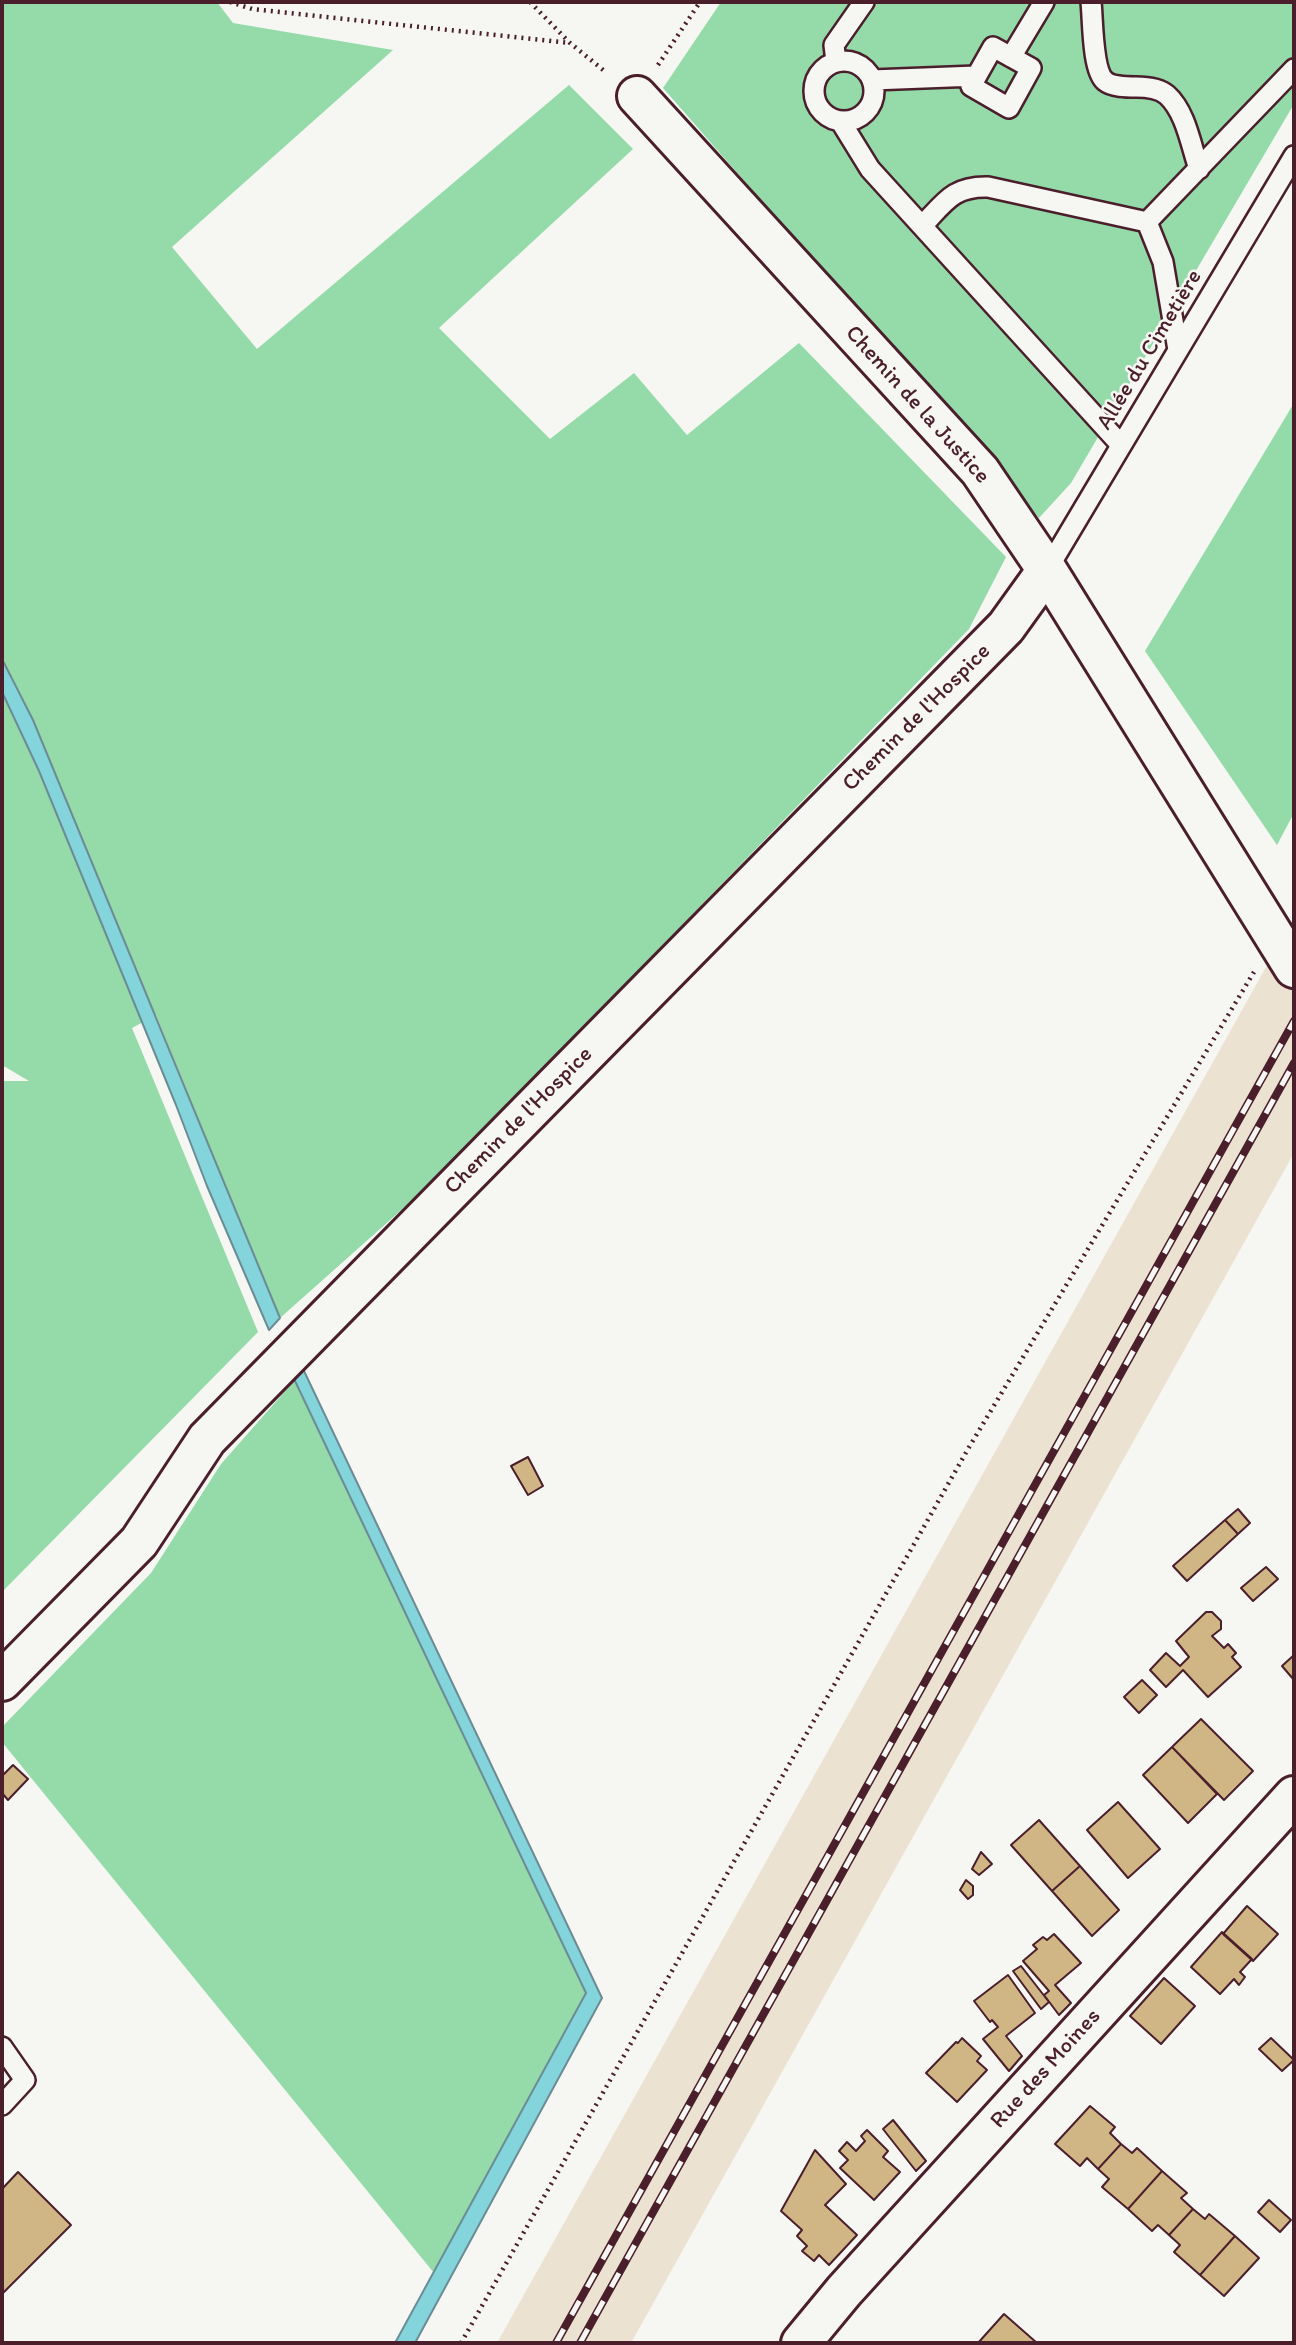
<!DOCTYPE html>
<html>
<head>
<meta charset="utf-8">
<style>
  body { margin:0 }
  #map { position:relative; width:1296px; height:2345px; overflow:hidden; background:#f6f6f2; font-family:Itim,sans-serif }
  canvas { display:block }
  .frame { position:absolute; inset:0; border:4px solid #4a1f2b; pointer-events:none }
</style>
</head>
<body>
<div id="map">
<canvas width="1296" height="2345"></canvas>
<div class="frame"></div>
</div>
<script>
const ctx = document.querySelector('canvas').getContext('2d');
ctx.lineJoin = 'round';
function fill(path, color) { ctx.fillStyle = color; ctx.fill(path, 'evenodd'); }
function strokePath(path, color, width, dash) { ctx.strokeStyle = color; ctx.lineWidth = width; ctx.lineCap = dash ? 'butt' : 'round'; ctx.setLineDash(dash || []); ctx.stroke(path); }
function drawText(font, color, halo, rows, align = 'center') {
  ctx.font = font + ' Itim,sans-serif'; ctx.lineWidth = 5; ctx.setLineDash([]); ctx.textBaseline = 'middle'; ctx.strokeStyle = halo; ctx.fillStyle = color; for (const [text, x, y, turn = 0] of rows) {
    ctx.save(); ctx.translate(x, y); ctx.rotate((+turn || 0) * Math.PI / 180); ctx.textAlign = isNaN(turn) ? turn : align; if (halo) ctx.strokeText(text, 0, 0); ctx.fillText(text, 0, 0); ctx.restore();
  }
}
fill(new Path2D(`
  M1294,917V1153L631,2343H497Z`), '#ebe2d1');
fill(new Path2D(`
  M2,2H217L233,23L393,50L172,247L257,349L569,85L633,149L439,328L550,439L634,373L687,435L799,343L1006,557L969,629L435,1180L280,1318L156,1015L132,1028L258,1332L2,1592V1081H29L2,1065Z
  M721,2H1294V104L1071,483L1039,518L663,88Z
  M1294,403V813L1277,845L1145,651Z
  M295,1380L587,1993L434,2273L2,1742V1727L151,1573L221,1464Z`), '#94dba9');
const water = new Path2D(`
  M2,659L33,720L280,1318L269,1330L207,1186L176,1105L39,771L2,692Z
  M295,1352L602,1998L415,2343H395L586,1993L286,1362Z`);
fill(water, '#83d4db');
strokePath(water, '#6c8c95', 2);
const building = new Path2D(`
  M528,1457L543,1486L528,1495L511,1466Z
  M1238,1509L1250,1523L1238,1534L1225,1520Z
  M1225,1520L1238,1534L1187,1581L1173,1566Z
  M1266,1567L1278,1579L1253,1601L1241,1588Z
  M1206,1612H1212L1221,1621V1629L1212,1636L1224,1648L1228,1644L1236,1653L1232,1657L1241,1667L1208,1697L1183,1670L1166,1687L1150,1670L1166,1653L1180,1666L1189,1657L1176,1641Z
  M1294,1655V1680L1282,1666Z
  M1142,1680L1157,1695L1139,1713L1124,1697Z
  M1201,1719L1253,1771L1224,1800L1172,1747Z
  M1172,1747L1217,1794L1188,1823L1143,1775Z
  M13,1765L28,1779L8,1800L2,1793V1776Z
  M1118,1802L1160,1849L1128,1878L1087,1830Z
  M1039,1820L1080,1866L1052,1891L1011,1845Z
  M981,1852L992,1864L979,1875L972,1869Z
  M1080,1866L1119,1910L1092,1936L1052,1891Z
  M966,1880L973,1886V1895L968,1899L960,1890Z
  M1247,1906L1278,1934L1253,1961L1223,1934Z
  M1222,1932L1252,1959L1240,1972L1245,1977L1239,1985L1234,1979L1220,1994L1191,1967Z
  M1054,1934L1081,1963L1055,1985L1071,2003L1059,2015L1044,1995L1049,1991L1023,1961L1037,1949L1033,1945L1043,1937L1047,1940Z
  M1021,1966L1049,2002L1041,2009L1013,1971Z
  M1008,1975L1035,2013L1006,2036L1022,2056L1009,2071L983,2039L998,2027L992,2020L990,2022L974,2001Z
  M1164,1978L1195,2006L1161,2044L1130,2016Z
  M962,2038L981,2056L977,2061L987,2070L957,2102L926,2073L956,2042L958,2043Z
  M1271,2038L1294,2060L1282,2071L1259,2049Z
  M1090,2106L1115,2127L1110,2133L1121,2144L1098,2169L1087,2158L1080,2166L1055,2144Z
  M893,2120L926,2161L916,2171L883,2129Z
  M867,2130L888,2151L883,2157L900,2172L874,2200L840,2168L848,2160L839,2151L847,2142L856,2151L865,2141L861,2136Z
  M1121,2144L1132,2153L1137,2148L1162,2171L1128,2209L1102,2187L1109,2179L1098,2169Z
  M815,2150L846,2184L825,2205L857,2235L829,2265L819,2255L814,2261L802,2251L807,2246L797,2236L802,2230L781,2211Z
  M1162,2171L1187,2193L1181,2198L1193,2209L1169,2235L1158,2225L1152,2231L1128,2209Z
  M18,2172L71,2225L2,2294V2189Z
  M1269,2200L1291,2220L1280,2232L1258,2212Z
  M1193,2209L1205,2219L1209,2214L1235,2236L1200,2275L1174,2252L1180,2245L1169,2235Z
  M1235,2236L1259,2258L1224,2296L1200,2275Z
  M1004,2314L1037,2343H978Z`);
fill(building, '#d0b585');
strokePath(building, '#4a1f2b', 2);
const lane = new Path2D(`
  M1091,2C1093,19 1092,70 1105,81C1112,87 1127,87 1136,87C1147,87 1159,88 1167,95C1186,112 1191,146 1199,169
  M993,47L1031,68L1009,108L971,86Z
  M1011,57L1044,2
  M814 91a30 30 0 1 1 60 0a30 30 0 1 1-60 0Z
  M836,62L834,45L864,2
  M872,80L976,76
  M841,122L870,169L1121,445
  M922,226C945,202 953,186 988,187L1147,222
  M1178,350L1163,262L1147,222L1294,69
  M1047,570L1294,156
  M2,2047L25,2080L2,2105`);
const street = new Path2D(`
  M637,96L980,471L1047,570L1294,968
  M2,1681L139,1542L207,1439L1006,627L1047,570
  M801,2343L844,2291L1294,1796`);
strokePath(lane, '#4a1f2b', 24);
strokePath(street, '#4a1f2b', 44);
strokePath(new Path2D(`
  M230,2L252,9L570,43
  M530,2L570,43L607,73
  M658,65L700,2
  M461,2343L968,1449L1254,972`), '#4a1f2b', 4.5, [2, 5]);
strokePath(lane, '#f6f6f2', 19);
strokePath(street, '#f6f6f2', 38);
const rail = new Path2D(`
  M556,2343L1294,1021
  M580,2343L1294,1063`);
strokePath(rail, '#4a1f2b', 8);
strokePath(rail, '#f6f6f2', 5, [16]);
drawText('23px', '#4a1f2b', '#f6f6f2', [
  ["Allée du Cimetière",1150,350,-59],
  ["Chemin de la Justice",917,405,48],
  ["Chemin de l'Hospice",917,718,-45],
  ["Chemin de l'Hospice",519,1121,-45],
  ["Rue des Moines",1046,2069,-48]
]);
</script>
</body>
</html>
